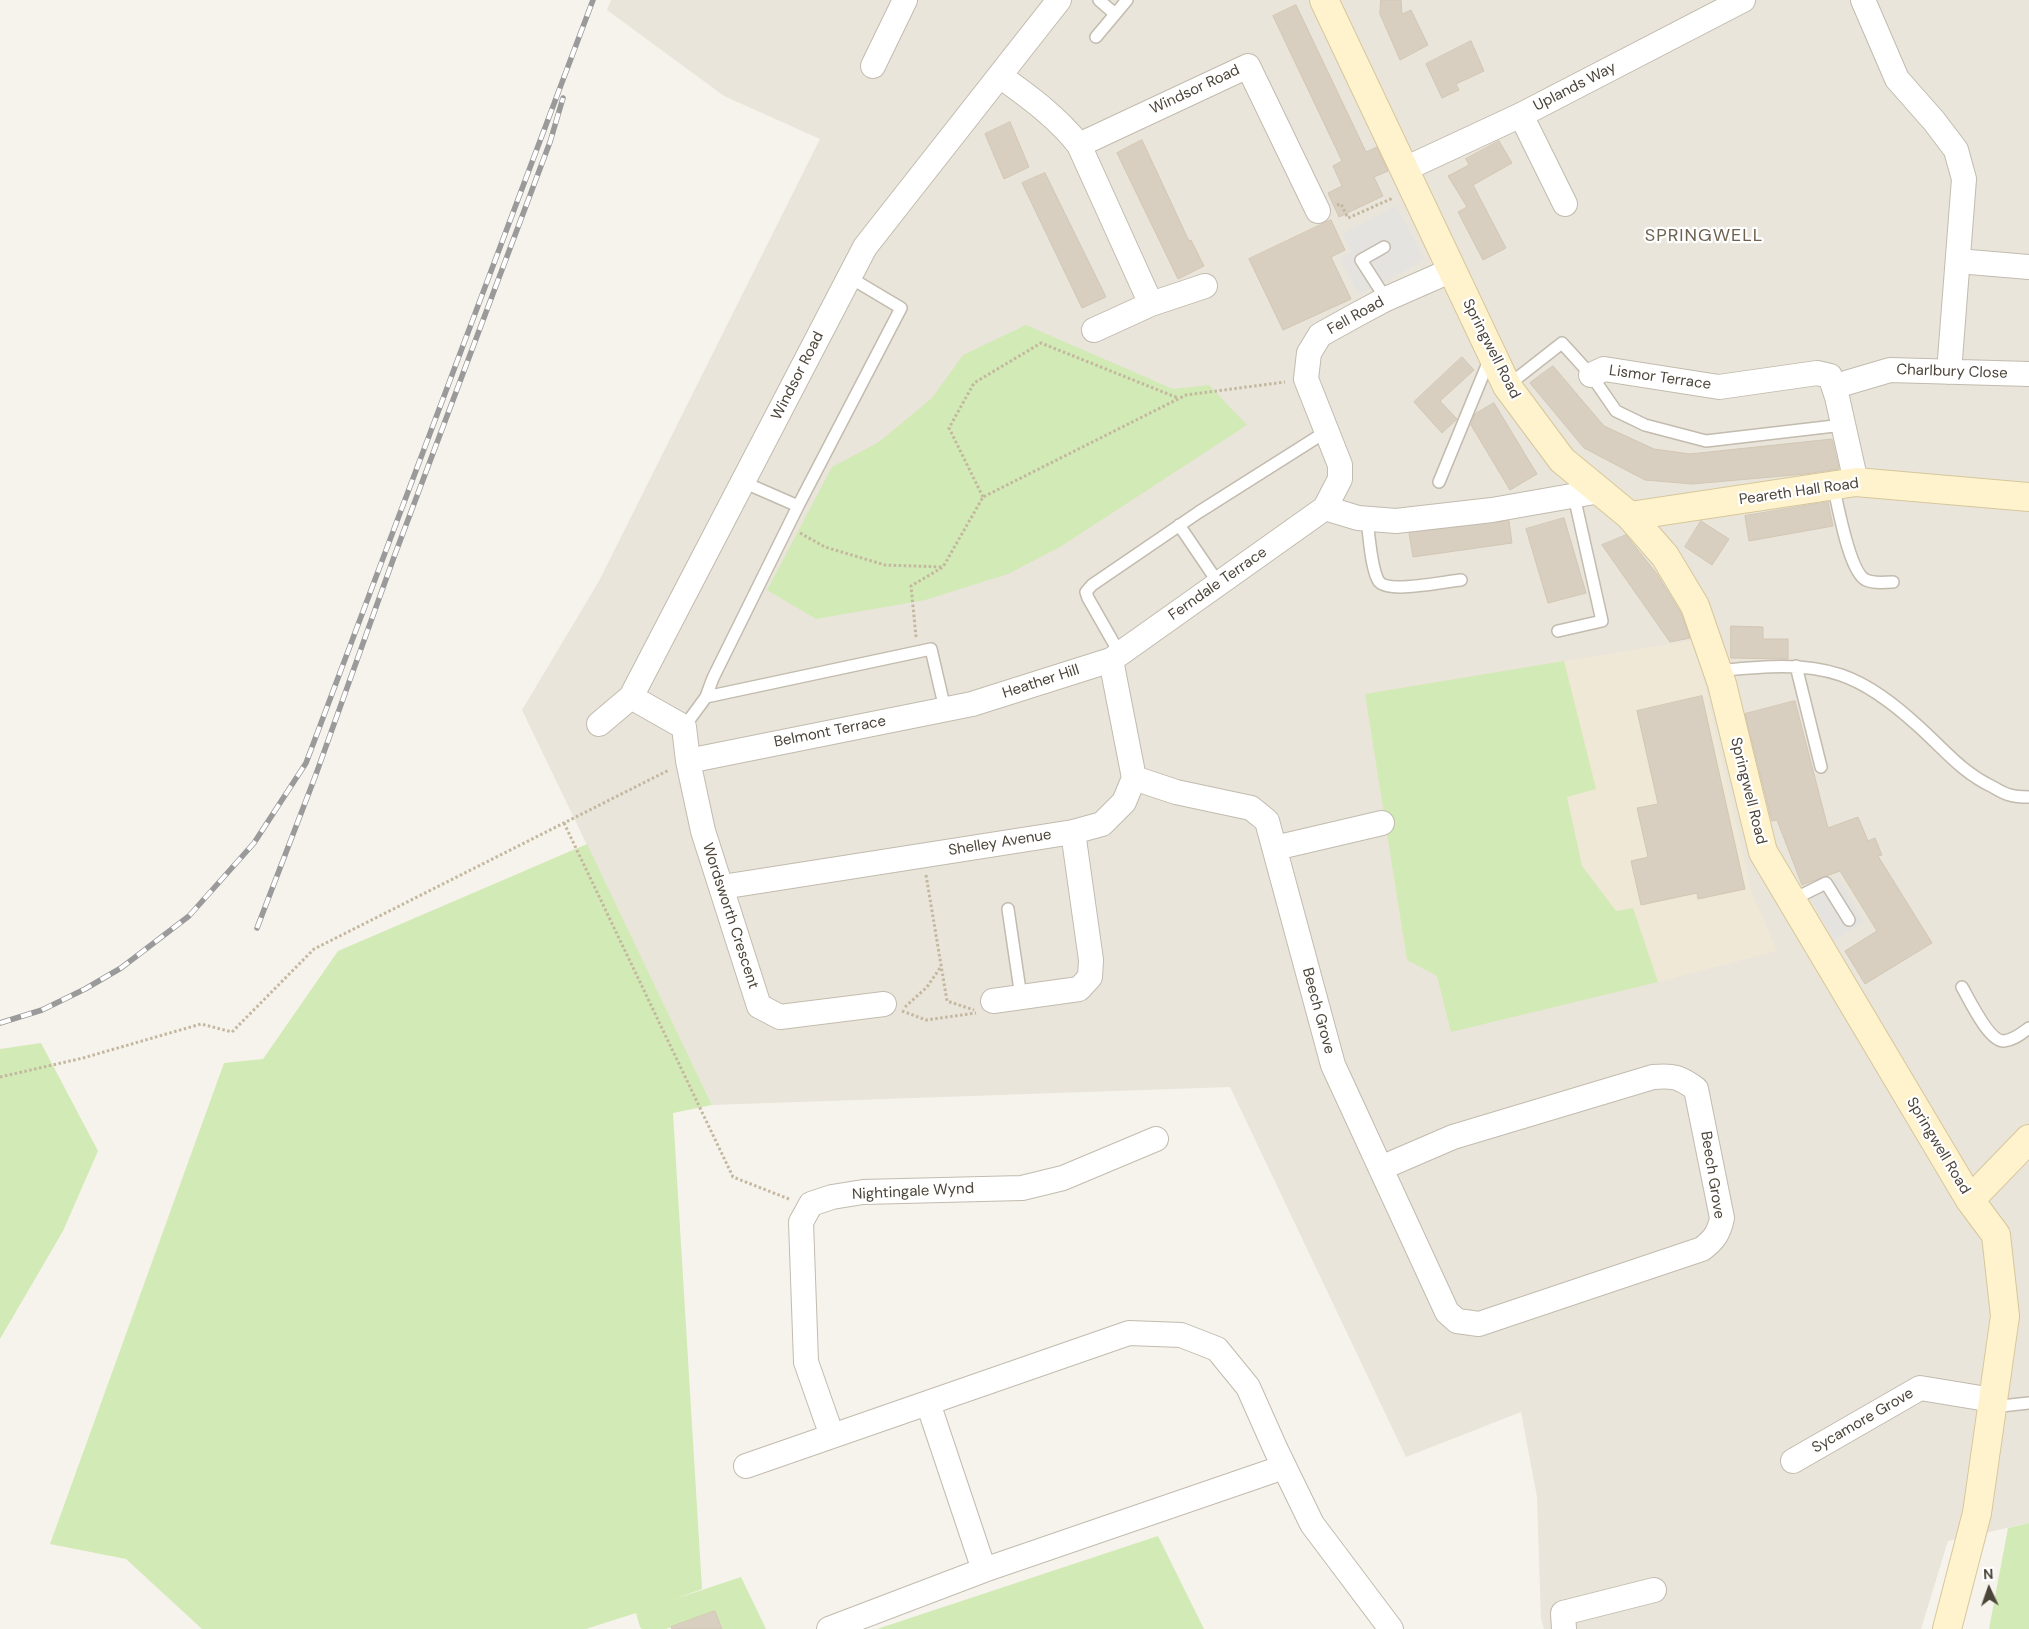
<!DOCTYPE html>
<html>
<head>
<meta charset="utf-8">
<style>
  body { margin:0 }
  #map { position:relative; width:2029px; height:1629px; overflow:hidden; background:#f6f3ec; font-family:"DM Sans",sans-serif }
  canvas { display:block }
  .north { position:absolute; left:1964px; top:1564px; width:50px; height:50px; -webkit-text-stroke:4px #fff; paint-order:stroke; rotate:357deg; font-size:14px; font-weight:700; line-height:20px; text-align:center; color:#4b4439 }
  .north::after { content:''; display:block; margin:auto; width:18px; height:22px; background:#4b4439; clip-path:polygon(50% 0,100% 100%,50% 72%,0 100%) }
</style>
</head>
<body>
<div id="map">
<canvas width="2029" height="1629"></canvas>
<div class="north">N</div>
</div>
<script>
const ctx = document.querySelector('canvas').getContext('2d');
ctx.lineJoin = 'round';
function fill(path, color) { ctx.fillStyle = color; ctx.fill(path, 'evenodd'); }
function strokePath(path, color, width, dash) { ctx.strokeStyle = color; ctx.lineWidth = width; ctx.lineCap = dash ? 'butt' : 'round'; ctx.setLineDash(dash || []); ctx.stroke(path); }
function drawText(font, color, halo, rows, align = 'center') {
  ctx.font = font + ' "DM Sans",sans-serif'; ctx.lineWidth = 4.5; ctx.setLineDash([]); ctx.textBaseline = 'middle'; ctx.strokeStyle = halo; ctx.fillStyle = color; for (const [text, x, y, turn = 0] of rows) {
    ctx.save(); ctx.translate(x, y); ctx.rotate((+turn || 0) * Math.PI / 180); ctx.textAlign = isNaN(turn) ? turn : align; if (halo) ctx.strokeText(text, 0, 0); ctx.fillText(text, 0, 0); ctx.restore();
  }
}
fill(new Path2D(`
  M611,0H2029V1523L1948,1541L1921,1629H1544L1541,1619L1537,1497L1521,1412L1406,1457L1230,1087L712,1105L522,710L599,581L820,139L724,96L607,10Z`), '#eae5da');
fill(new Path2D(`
  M1695,640L1751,891L1777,951L1658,982L1451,1032L1437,976L1407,960L1365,694Z`), '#efe8d6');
fill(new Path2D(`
  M1026,325L1173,389L1209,385L1247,425L1060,547L1008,574L925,600L816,619L767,590L832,467L879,442L932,398L963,355Z
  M1564,661L1596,789L1567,797L1582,866L1616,911L1633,908L1658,982L1451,1032L1437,976L1407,960L1365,694Z
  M587,844L712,1105L673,1113L702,1589L672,1600L741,1577L766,1629H722L715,1611L666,1629H642L640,1627L636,1613L586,1629H202L126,1559L50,1544L224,1063L263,1059L338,951Z
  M41,1043L98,1151L63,1231L0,1339V1049Z
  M2029,1523V1629H1989L2008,1528Z
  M1158,1536L1204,1629H877Z`), '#d2eab5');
fill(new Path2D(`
  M1396,206L1425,260L1359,295L1340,259L1352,252L1342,234Z
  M1838,878L1864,922L1834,940L1809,895Z`), '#e5e3e0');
const building = new Path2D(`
  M1381,0H1401L1402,14L1411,10L1428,45L1400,60L1380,14Z
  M1296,5L1366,152L1377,147L1388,171L1374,177L1383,196L1339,217L1328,193L1342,186L1333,166L1342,161L1273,16Z
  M1471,41L1484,71L1456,84L1459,90L1442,98L1426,64Z
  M1010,122L1029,167L1004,179L985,134Z
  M1142,140L1189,241L1191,240L1204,266L1178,279L1117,153Z
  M1499,141L1512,163L1473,185L1506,248L1483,260L1458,212L1467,207L1448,176L1469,165L1466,159Z
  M1045,173L1106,297L1082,308L1022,183Z
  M1331,220L1345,250L1331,257L1351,299L1283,330L1249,259Z
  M1462,357L1474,370L1440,401L1457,419L1442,433L1414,402Z
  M1553,366L1604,426L1654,449L1690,454L1832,439L1839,469L1805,474L1692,484L1645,480L1584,448L1530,383Z
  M1494,403L1537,474L1510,490L1471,425L1475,414Z
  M1828,502L1833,526L1749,541L1745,516Z
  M1564,518L1586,593L1548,603L1526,529Z
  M1509,521L1512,543L1413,557L1409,533Z
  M1701,521L1729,539L1712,565L1685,547Z
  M1626,535L1657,574L1681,613L1690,638L1670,642L1602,545Z
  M1731,626L1763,627V639H1788V659L1731,658Z
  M1702,696L1745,889L1698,899L1697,893L1641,905L1631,861L1648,857L1637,808L1658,804L1637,711Z
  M1795,701L1828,828L1858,817L1868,841L1875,838L1882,855L1878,856L1932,943L1865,984L1845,951L1877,931L1840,871L1802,885L1777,820L1772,821L1770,814L1745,714Z
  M715,1611L722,1629H672L671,1627Z`);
fill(building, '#d8cfc1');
strokePath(building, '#d3c7b4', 1);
const lane = new Path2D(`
  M1099,0L1115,14
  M1096,37L1127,0
  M1384,247L1361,260L1386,299
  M1507,386L1562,343L1591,375L1616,411L1645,425L1706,441L1843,425
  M1439,482L1490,358
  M1833,485C1838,505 1849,572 1866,580C1874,584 1884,582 1893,582
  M798,506L901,308L849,277
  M1367,519C1369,535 1371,567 1378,580C1385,595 1446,581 1461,580
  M1179,525L1219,584
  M1558,631L1602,621L1574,496
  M1120,654L1088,598L1086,592L1092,585L1199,512L1327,431
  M1796,666L1821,767
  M1717,671C1759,667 1801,662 1841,675C1870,685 1895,705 1917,725C1943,748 1961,772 1993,787C1998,790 2004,794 2010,795C2016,797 2023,797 2029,797
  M706,697L713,678L798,506L743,482
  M684,727L706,697L931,649L945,709
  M1792,900L1826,883L1849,920
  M1008,909L1021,997
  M1962,987C1969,999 1989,1042 2004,1041C2014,1040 2022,1033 2029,1028
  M1992,1407L2029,1403`);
const street = new Path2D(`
  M1863,0L1897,79L1934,121L1956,150L1964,179L1949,372
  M873,66L905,0
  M1000,76C1029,97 1056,116 1079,145L1151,304L1205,286
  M1521,115L1565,204
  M1079,145L1248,66L1318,211
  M1405,169L1521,115L1743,0
  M1958,261L2029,267
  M1094,330L1151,304
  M1591,375L1604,369L1719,387L1817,373L1830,376L1837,397L1856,482
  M1846,383L1890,370L2029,374
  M1325,508L1358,518L1396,521L1492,510L1600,491
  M631,697L684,727L688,761L703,831L759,1006L780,1017L884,1004
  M599,724L631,697L865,247L1059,0
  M688,761L972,704L1111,660L1325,508L1340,479V465L1306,379L1309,353L1320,335L1356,315L1386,299L1452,270
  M1134,778L1176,792L1251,808L1267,821L1333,1065L1447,1312L1457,1321L1479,1324L1702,1249C1714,1240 1719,1233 1722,1218L1696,1089C1680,1077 1673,1075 1653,1077L1453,1137L1381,1168
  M1275,848L1382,823
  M722,887L1073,832L1102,824L1124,802L1134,778L1111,660
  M993,1001L1079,989L1090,977L1091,960L1073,832
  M832,1436L806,1362L801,1222L811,1204L832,1197L863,1192L1022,1188L1063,1178L1156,1139
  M1793,1461L1920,1388L1993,1400
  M746,1466L1129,1333L1181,1335L1217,1349L1248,1387L1276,1450L1312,1524L1391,1629
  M984,1570L1284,1467
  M829,1629L984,1570L928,1403
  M1564,1629L1563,1613L1654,1590`);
const secondary = new Path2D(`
  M1324,0L1507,386L1562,460L1630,516L1665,556L1695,606L1722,684L1763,852L1970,1200L1996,1235L2005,1316L1977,1513L1947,1629
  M1630,516L1856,482L2029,497
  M1970,1200L2029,1139`);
strokePath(lane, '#c2bbae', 14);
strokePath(street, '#c2bbae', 26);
strokePath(secondary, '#d6c79b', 30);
strokePath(new Path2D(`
  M1337,205L1341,204L1348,218L1393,198
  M983,497L949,428L974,383L1041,343L1178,398
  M800,533L825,547L885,565L942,567
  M916,637L911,586L943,567L983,497L1186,395L1285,382
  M564,823L733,1177L789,1199
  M926,875L947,1001L974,1010
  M905,1007L927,987L940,968
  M902,1011L926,1020L976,1013
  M0,1077L83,1058L201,1024L232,1032L314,949L669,770`), '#c4b79f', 3, [2.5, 2.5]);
strokePath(lane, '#fff', 11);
strokePath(street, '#fff', 24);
strokePath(secondary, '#fff3cd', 28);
const rail = new Path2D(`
  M257,928L315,777L394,557L550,142L563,98
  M0,1023L42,1010L85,989L121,968L189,916L254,843L306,763L593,0`);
strokePath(rail, '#9a9a9a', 5.5);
strokePath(rail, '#fff', 4, [11]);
drawText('15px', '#4b4439', '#fff', [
  ["Uplands Way",1575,87,-27],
  ["Windsor Road",1195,90,-25],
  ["Fell Road",1356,316,-29],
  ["Springwell Road",1491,349,63],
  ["Charlbury Close",1952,372,2],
  ["Windsor Road",798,376,-63],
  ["Lismor Terrace",1660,378,8],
  ["Peareth Hall Road",1799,492,-8],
  ["Ferndale Terrace",1218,584,-35],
  ["Heather Hill",1041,682,-18],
  ["Belmont Terrace",830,732,-11],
  ["Springwell Road",1748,791,76],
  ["Shelley Avenue",1000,843,-9],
  ["Wordsworth Crescent",730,916,72],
  ["Beech Grove",1318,1011,75],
  ["Springwell Road",1938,1146,59],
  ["Beech Grove",1712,1175,81],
  ["Nightingale Wynd",913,1192,-3],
  ["Sycamore Grove",1863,1421,-30]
]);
ctx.letterSpacing = '1px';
drawText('18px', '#6e6250', '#fff', [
  ["SPRINGWELL",1704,236]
]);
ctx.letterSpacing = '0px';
</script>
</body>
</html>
